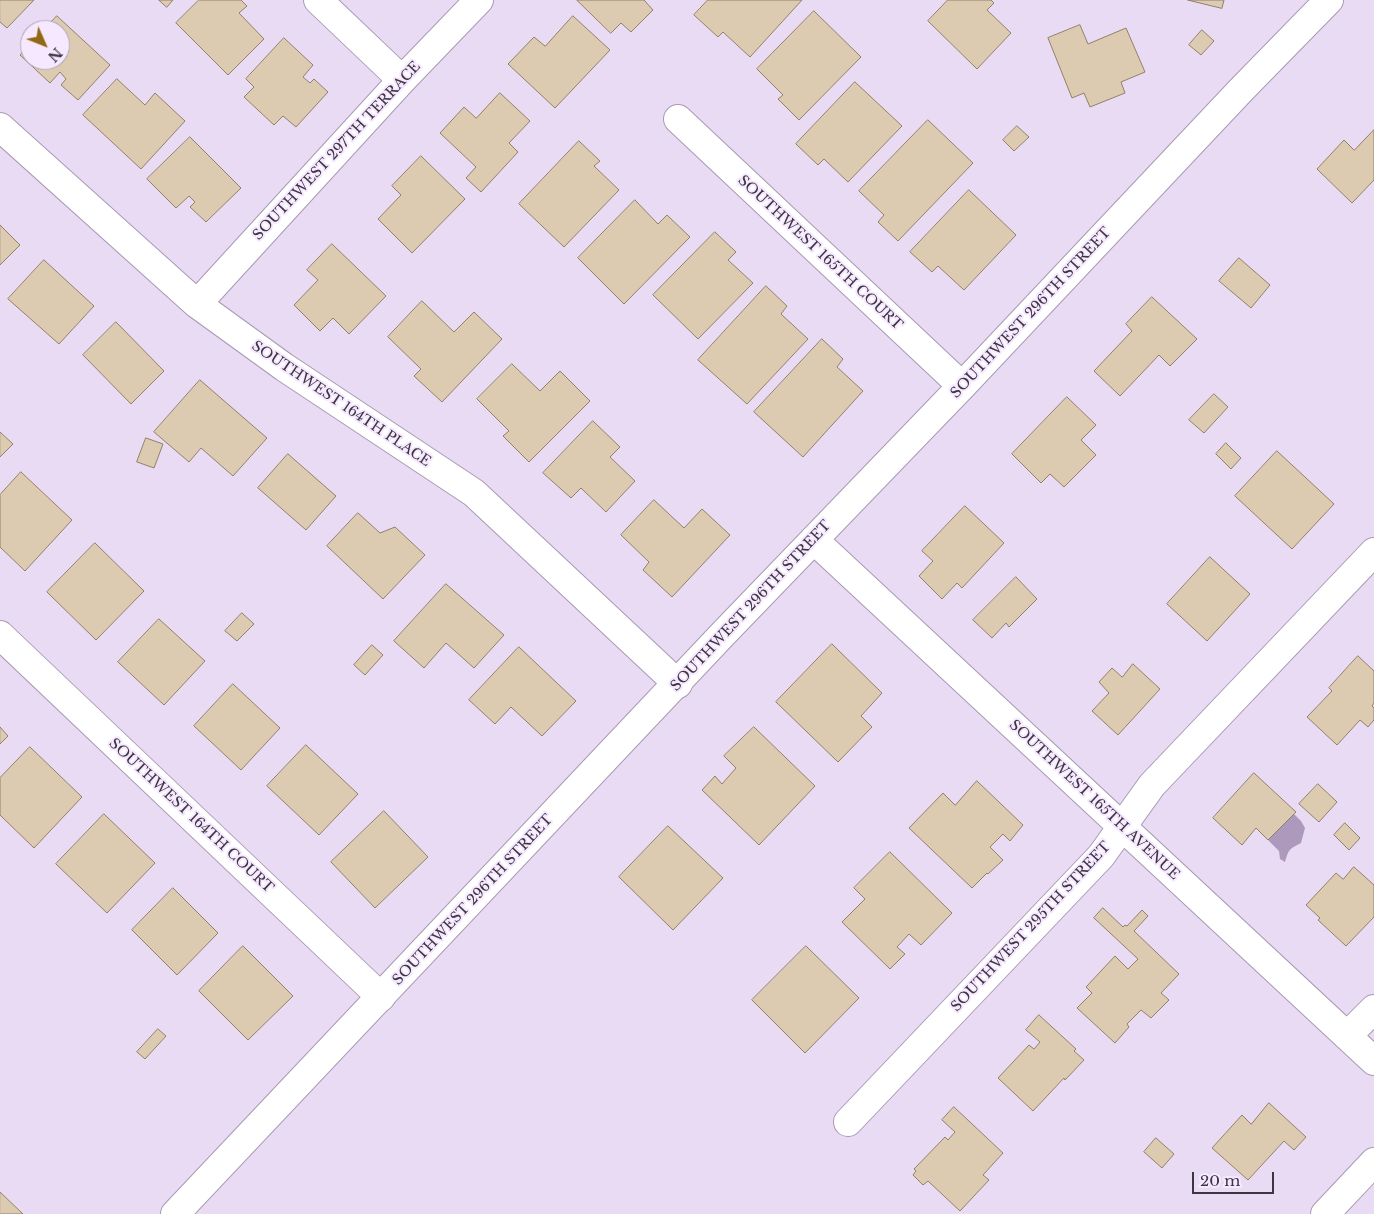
<!DOCTYPE html>
<html>
<head>
<meta charset="utf-8">
<style>
  body { margin:0 }
  #map { position:relative; width:1374px; height:1214px; overflow:hidden; background:#eadbf5; font-family:"Libre Baskerville",serif }
  canvas { display:block }
  .north { position:absolute; left:20px; top:20px; width:50px; height:50px; box-sizing:border-box; background:#f6e9ff; border:1px solid #aca1b3; border-radius:50%; rotate:134deg; font-size:14px; font-weight:700; line-height:20px; text-align:center; color:#3c3641 }
  .north::after { content:''; display:block; margin:auto; width:18px; height:22px; background:#946713; clip-path:polygon(50% 0,100% 100%,50% 72%,0 100%) }
  .scale { position:absolute; left:1192px; top:1172px; width:82px; height:22px; box-sizing:border-box; border:2px solid #3c3641; border-top:0; padding-left:6px; font-size:15px; line-height:18px; white-space:nowrap; color:#3c3641; -webkit-text-stroke:4px #f6e9ff; paint-order:stroke }
</style>
</head>
<body>
<div id="map">
<canvas width="1374" height="1214"></canvas>
<div class="north">N</div>
<div class="scale">20 m</div>
</div>
<script>
const ctx = document.querySelector('canvas').getContext('2d');
ctx.lineJoin = 'round';
function fill(path, color) { ctx.fillStyle = color; ctx.fill(path, 'evenodd'); }
function strokePath(path, color, width, dash) { ctx.strokeStyle = color; ctx.lineWidth = width; ctx.lineCap = dash ? 'butt' : 'round'; ctx.setLineDash(dash || []); ctx.stroke(path); }
function drawText(font, color, halo, rows, align = 'center') {
  ctx.font = font + ' "Libre Baskerville",serif'; ctx.lineWidth = 4; ctx.setLineDash([]); ctx.textBaseline = 'middle'; ctx.strokeStyle = halo; ctx.fillStyle = color; for (const [text, x, y, turn = 0] of rows) {
    ctx.save(); ctx.translate(x, y); ctx.rotate((+turn || 0) * Math.PI / 180); ctx.textAlign = isNaN(turn) ? turn : align; if (halo) ctx.strokeText(text, 0, 0); ctx.fillText(text, 0, 0); ctx.restore();
  }
}
fill(new Path2D(`
  M1294,814L1301,821L1305,828L1301,843C1290,849 1289,848 1285,862L1280,859L1279,851L1268,840Z`), '#ad99bb');
const building = new Path2D(`
  M0,0H34L7,28L0,22Z
  M159,0H173L167,7Z
  M199,0H241L247,6L239,13L264,39L228,75L176,23Z
  M577,0H644L653,10L631,32L621,23L611,33Z
  M708,0H802L750,57L723,32L718,37L694,15Z
  M948,0H991L994,3L987,10L1011,33L977,69L928,21Z
  M1188,0H1224L1222,8Z
  M814,11L861,57L799,120L778,99L783,95L757,69Z
  M57,16L110,65L78,100L61,85L66,79L60,72L50,83L20,55L30,45V60H60V30H44Z
  M573,16L610,50L555,108L508,64L534,37L545,46Z
  M1080,25L1088,44L1126,28L1145,72L1121,82L1125,93L1090,107L1084,93L1072,98L1048,38Z
  M1202,30L1214,41L1201,55L1189,45Z
  M284,38L313,65L303,77L310,83L314,79L328,92L296,127L283,116L274,125L244,97L254,87L246,79Z
  M117,79L145,105L155,93L185,121L141,169L83,115Z
  M855,82L902,126L848,182L824,159L818,165L796,144Z
  M500,93L530,121L509,143L518,152L481,192L466,178L476,167L440,133L464,107L476,118Z
  M928,120L973,163L898,241L878,222L884,215L859,191Z
  M1017,126L1029,137L1014,151L1003,140Z
  M1374,130V180L1352,203L1317,169L1344,140L1354,150Z
  M190,137L241,188L206,222L190,207L195,202L189,196L176,208L147,179Z
  M579,141L600,161L594,166L619,190L564,247L519,204Z
  M421,156L465,199L412,253L378,219L401,195L392,186Z
  M969,190L1016,235L964,290L938,266L932,272L910,252Z
  M635,200L658,224L667,215L690,237L624,304L578,258Z
  M0,225L20,245L0,265Z
  M715,232L736,252L728,260L753,283L698,339L653,295Z
  M332,244L386,296L349,334L333,318L320,331L294,305L318,280L307,270Z
  M1239,258L1270,285L1251,308L1219,281Z
  M44,260L94,306L59,344L8,299Z
  M766,286L787,306L781,314L808,339L747,404L698,360Z
  M1152,297L1197,339L1170,366L1159,355L1120,396L1094,371L1132,331L1126,324Z
  M422,301L454,332L474,312L502,339L442,402L414,376L421,369L388,337Z
  M116,322L164,371L131,404L83,355Z
  M822,339L843,359L837,367L863,391L803,457L754,412Z
  M512,364L540,391L560,371L590,401L529,462L503,436L509,431L477,399Z
  M200,380L267,438L233,476L201,448L189,462L154,432Z
  M1214,394L1228,407L1204,433L1189,420Z
  M1067,397L1096,425L1081,440L1096,455L1064,487L1050,474L1041,483L1012,454Z
  M593,421L620,447L610,457L635,481L606,512L581,488L571,498L543,473Z
  M0,432L13,444L0,457Z
  M146,438L163,444L154,468L137,462Z
  M1226,443L1241,458L1231,469L1216,454Z
  M1277,451L1334,504L1292,549L1235,496Z
  M288,454L336,496L306,530L258,488Z
  M21,472L72,520L25,571L0,547V495Z
  M654,500L684,528L702,509L730,535L672,597L643,570L649,562L621,535Z
  M965,506L1004,543L962,588L957,583L942,599L919,576L933,561L922,551Z
  M358,513L380,533L395,527L425,555L383,599L327,546Z
  M95,543L144,591L96,640L47,592Z
  M1210,557L1250,594L1207,641L1167,604Z
  M1016,577L1037,599L1009,627L1006,623L992,638L973,620Z
  M446,584L504,635L474,668L446,643L424,668L394,641Z
  M242,613L254,624L237,641L225,631Z
  M159,619L205,661L164,705L118,662Z
  M832,644L882,693L861,716L872,727L838,762L776,702Z
  M372,645L383,655L365,675L354,665Z
  M519,647L576,701L542,736L511,707L495,724L469,700Z
  M1358,656L1374,671V703L1372,706L1374,708V720L1368,727L1360,720L1337,745L1307,717L1332,691L1329,688Z
  M1133,664L1160,689L1118,735L1092,711L1109,693L1099,682L1112,668L1122,677Z
  M233,684L280,728L241,770L194,726Z
  M0,727L8,736L0,744Z
  M754,727L815,786L759,845L702,790L715,776L722,784L736,768L724,756Z
  M306,745L358,794L319,835L267,786Z
  M30,747L82,797L34,848L0,815V778Z
  M1254,773L1296,812L1268,840L1256,828L1242,845L1213,818Z
  M977,781L1023,825L1010,841L1003,834L990,847L1003,860L988,874L987,873L972,888L909,828L943,793L955,805Z
  M1318,784L1337,802L1319,822L1299,804Z
  M384,811L428,857L375,908L331,862Z
  M104,814L155,863L107,913L56,864Z
  M1345,823L1360,838L1349,850L1334,835Z
  M668,826L723,878L673,930L619,877Z
  M890,852L952,913L921,945L909,934L897,947L905,954L890,969L842,922L865,899L854,888Z
  M1354,867L1374,885V917L1346,946L1318,920L1320,918L1306,905L1336,873L1343,879Z
  M173,888L218,933L177,975L132,930Z
  M1103,908L1123,927L1125,925L1127,926L1142,910L1148,916L1134,931L1179,974L1161,993L1169,1000L1151,1018L1141,1010L1127,1024L1129,1027L1115,1043L1077,1008L1092,993L1086,987L1115,956L1128,969L1138,959L1094,918Z
  M243,946L293,996L248,1040L199,991Z
  M806,946L859,998L805,1053L752,1000Z
  M1039,1015L1076,1049L1074,1051L1084,1060L1065,1080L1064,1078L1033,1111L998,1078L1029,1045L1034,1049L1040,1042L1026,1030Z
  M158,1029L166,1036L145,1059L137,1052Z
  M1269,1103L1306,1137L1294,1150L1284,1141L1248,1180L1212,1148L1242,1115L1251,1124Z
  M954,1107L1003,1153L983,1175L989,1180L960,1211L928,1181L923,1185L913,1175L916,1171L914,1169L945,1137L948,1140L955,1132L942,1120Z
  M1156,1138L1174,1154L1162,1168L1144,1152Z
  M0,1192L23,1214H0Z`);
fill(building, '#ddcbb1');
strokePath(building, '#908068', 1);
const minor = new Path2D(`
  M318,0L402,80
  M678,119L962,386
  M0,127L197,304L284,367L474,493L678,684
  M197,304L402,80L479,0
  M814,540L1374,1061
  M0,635L381,997
  M1347,1036L1374,1009
  M848,1122L1101,856L1152,785L1374,552
  M1325,1214L1374,1162`);
const tertiary = new Path2D(`
  M175,1214L722,635L962,386L1241,90L1329,0`);
strokePath(minor, '#a99ab3', 30);
strokePath(tertiary, '#a99ab3', 30);
strokePath(minor, '#fff', 28);
strokePath(tertiary, '#fff', 28);
drawText('14px', '#3c3641', '#f6e9ff', [
  ["SOUTHWEST 297TH TERRACE",337,151,-47],
  ["SOUTHWEST 165TH COURT",820,253,43],
  ["SOUTHWEST 296TH STREET",1031,313,-47],
  ["SOUTHWEST 164TH PLACE",341,404,34],
  ["SOUTHWEST 296TH STREET",751,606,-47],
  ["SOUTHWEST 165TH AVENUE",1094,800,43],
  ["SOUTHWEST 164TH COURT",191,816,43],
  ["SOUTHWEST 296TH STREET",473,900,-47],
  ["SOUTHWEST 295TH STREET",1031,927,-47]
]);
</script>
</body>
</html>
